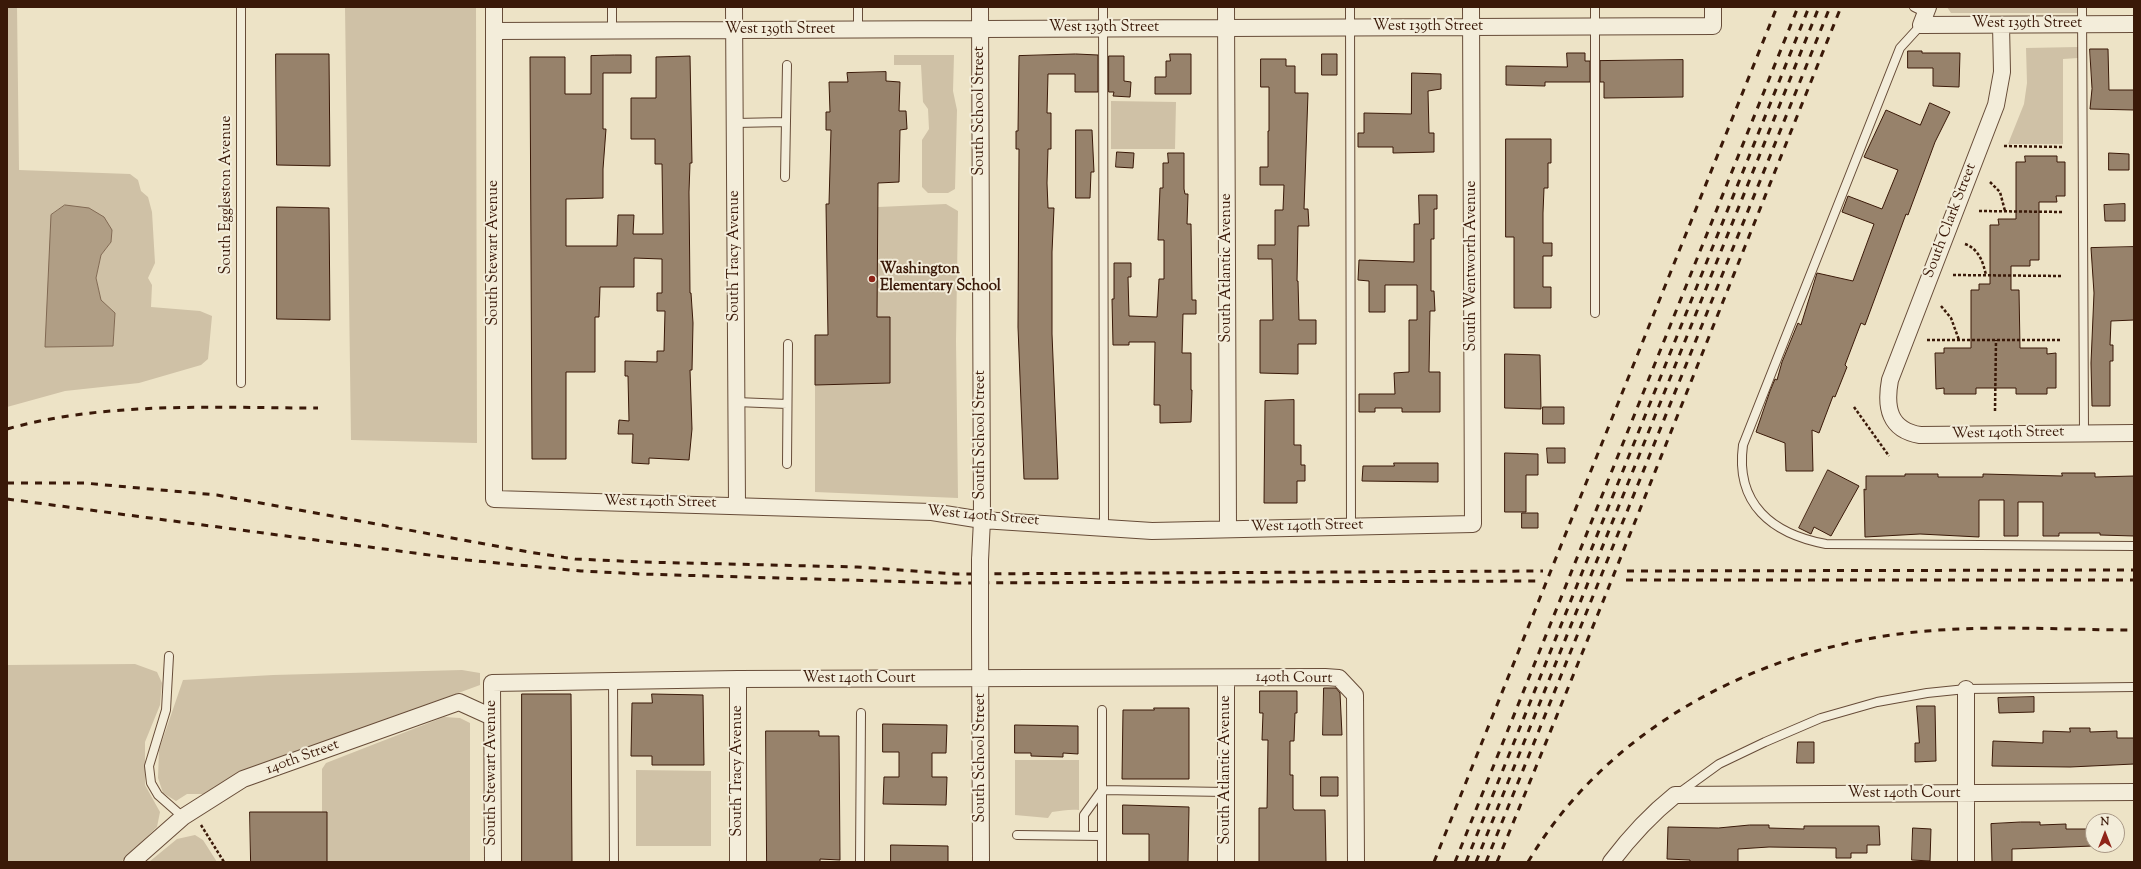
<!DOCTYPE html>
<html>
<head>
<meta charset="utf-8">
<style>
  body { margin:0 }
  #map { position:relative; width:2141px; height:869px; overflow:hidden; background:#ede3c6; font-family:"Sorts Mill Goudy",serif }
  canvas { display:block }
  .frame { position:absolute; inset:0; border:8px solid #3a1908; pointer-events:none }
  .north { position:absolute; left:2085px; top:813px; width:40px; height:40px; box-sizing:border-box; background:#f3edda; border:1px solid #a99886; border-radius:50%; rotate:0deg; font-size:11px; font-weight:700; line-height:16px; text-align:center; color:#3a1908 }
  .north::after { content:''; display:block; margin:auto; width:14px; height:18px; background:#8f2418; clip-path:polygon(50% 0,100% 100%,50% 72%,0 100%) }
</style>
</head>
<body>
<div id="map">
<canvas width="2141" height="869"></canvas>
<div class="frame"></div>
<div class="north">N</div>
</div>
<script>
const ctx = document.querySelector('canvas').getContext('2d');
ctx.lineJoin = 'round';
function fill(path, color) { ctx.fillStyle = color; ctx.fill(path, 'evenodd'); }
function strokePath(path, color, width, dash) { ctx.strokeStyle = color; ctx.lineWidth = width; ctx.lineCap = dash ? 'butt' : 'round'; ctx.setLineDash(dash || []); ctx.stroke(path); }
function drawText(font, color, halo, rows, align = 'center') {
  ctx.font = font + ' "Sorts Mill Goudy",serif'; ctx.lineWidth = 4; ctx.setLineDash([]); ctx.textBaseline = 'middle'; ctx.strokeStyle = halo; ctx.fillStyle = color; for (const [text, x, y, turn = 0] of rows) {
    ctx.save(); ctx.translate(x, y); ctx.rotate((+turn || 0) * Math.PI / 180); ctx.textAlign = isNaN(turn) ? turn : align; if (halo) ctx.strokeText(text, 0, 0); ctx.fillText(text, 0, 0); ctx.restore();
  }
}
fill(new Path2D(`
  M7,7H17L19,170L130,174L138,180L141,191L148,197L152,212L155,263L148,278L152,285L151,307L200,311L212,316L208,359L201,365L139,383L65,391L7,407ZM112,230L111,242L101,255L96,278L101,300L115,313L113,346L45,347Z
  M345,7H476L477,443L351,440Z
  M1947,7H2078V13H1951Z
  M2078,47V58L2063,59V144H2008L2024,104L2027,83L2026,48Z
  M894,55H954L953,91L957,110L955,189L948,193H928L922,187V140L929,129L928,109L923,102L921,65H894Z
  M1111,101L1176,102L1175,149H1111Z
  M946,204L958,211L956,341L958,498L815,492V385L890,383V317H877L878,207Z
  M135,664L157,672L162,683L160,705L145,742V785L160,812L157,827L121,862H7V665Z
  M462,670L480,673V685L246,771L212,794H187L176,801L163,793L158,778L159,750L183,680L273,675Z
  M444,717L460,718L470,723V862H327V812H322V769L326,763Z
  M1015,760H1079V810C1069,809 1062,811 1052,812L1048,818L1015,815Z
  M636,770L711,771V846H636Z
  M195,835L203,840L217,862H149L177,839Z`), '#cfc1a6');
const water = new Path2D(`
  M65,205L89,208L104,217L112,230L111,242L101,255L96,278L101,300L115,313L113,346L45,347L51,215Z`);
fill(water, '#b09e85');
strokePath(water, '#816953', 1);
const building = new Path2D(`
  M2090,49H2108L2109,90H2134V110L2090,109L2092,89Z
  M1908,51H1922V53H1960L1959,87L1933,86V68H1908Z
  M1567,53H1585V61H1590V82H1545V86L1506,85V66L1567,67Z
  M276,54H329L330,166L277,165Z
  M1076,54L1098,55V92H1075V74H1048L1047,113H1051V149H1048L1047,183L1048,208H1054L1052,252V334L1058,479H1024L1018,327L1019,149H1016V131H1018L1019,56Z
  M1170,54H1191V94H1155V77H1166V61H1170Z
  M1322,54H1337V75H1322Z
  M615,55H631V73H603V129H606L603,169V198L566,199V246H617L618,215H634L633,234H663L662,164H655V139H631V98H656V57L690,56L692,163H690L689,192L690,293H691L693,323L692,370H690L692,429L689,460L649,458V464L632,463L633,434H618L619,420L629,421L628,376H625V361L657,362V351H664L665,311H657V293H662V259L634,258V287H600L599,317H595V372H566V459H532L530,57H565V94H591V56Z
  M1109,56H1124V81L1131,82L1130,97L1113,96L1114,92H1109Z
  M1261,59H1286V66H1295V93H1308L1304,209H1308L1309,226H1298L1297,281H1298L1299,320H1316V344H1298V374L1260,373V320H1273L1272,259H1258V245H1275V210H1283L1284,185H1260V167H1268V131H1269V87H1261Z
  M1683,60V97L1604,98V82H1600V61Z
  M886,72V81L900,82L899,111H906L907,129L900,130L899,182L878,183L877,317H890V383L815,385V335H828L826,204H829L831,130H826V112H830L829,82H848L847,73Z
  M1412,73L1441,74V89L1428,91L1429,133H1434V152L1393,153V147H1358V133H1364V113L1411,114Z
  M1930,103L1950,112L1935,142L1908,215L1906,214L1865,325L1861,323L1845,365L1847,367L1835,397L1833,396L1819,433L1812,430L1813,471H1786L1785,443L1756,432L1770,391L1775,379L1777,380L1782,362L1798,323L1801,325L1817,273L1853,281L1874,224L1842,212L1848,196L1882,209L1898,170L1864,157L1886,110L1920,125Z
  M1076,130H1092L1094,172H1091L1090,198H1076Z
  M1506,139H1551V163H1548V188H1544L1543,213V243H1552V256H1543V287H1551V308H1514V237H1506Z
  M1117,152L1134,153L1133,168L1116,167Z
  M1168,153H1184V189L1185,194H1188L1187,224H1191L1192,300H1196V314H1183L1182,353H1191V390H1192L1191,422L1160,423V405H1154L1155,342H1129V345H1113L1112,299H1114V263H1131V277H1128L1129,316L1157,317L1159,279H1164V240H1158L1160,188H1163V163H1168Z
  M2109,153L2129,154V170H2109Z
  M2025,156H2057V162H2065V196H2056L2057,202H2039V260H2030V266H2011V290H2019L2020,348H2047V354L2056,353V388H2047V394H2016V388H1976V394H1944V388L1936,389L1935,353H1944V348H1971V290H1979V284H1990V225H1999L1998,219H2016V162H2025Z
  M1419,195H1437V209H1434V239H1431V291H1434L1435,311H1430L1429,372H1440V412H1402V408H1375V412H1359V394H1395L1394,373L1409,372V320H1417V285H1385V312H1369V281L1358,280L1359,260L1414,262V224H1419Z
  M2125,204V221H2105L2104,205Z
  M277,207L329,208L330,320L277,319Z
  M2134,247V320L2111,321L2110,345H2113V361H2110V406H2092L2091,363L2094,293L2091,248Z
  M1505,354L1540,355L1541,409L1505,408Z
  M1294,400V445H1301V465H1305V481H1297V503H1264L1265,401Z
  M1543,407H1564V424H1543Z
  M1547,448H1565V463H1548Z
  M1505,453L1538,454V475H1526V512H1505Z
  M1394,463H1438V482L1362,481L1363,466H1394Z
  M1828,470L1859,486L1831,536L1814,527L1811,534L1799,528Z
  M2062,473H2095V477L2134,476V536L2100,535V533H2059V536H2043V502H2018V536H2004V500H1979V537L1920,534L1865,537L1864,489L1866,490V476H1905V474H1938V477H1983V474L2062,476Z
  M1522,513H1538V528H1522Z
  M1324,688H1336L1340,693L1342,735H1323Z
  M1260,691H1297V713H1295L1294,741H1290V775H1293V808L1294,810H1325L1326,862H1259V808H1267L1268,740H1262L1263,713H1260Z
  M522,694H571L572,862H522Z
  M652,694L703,695L704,765H652V756H631L632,703H652Z
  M2034,697V712L1999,713L1998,698Z
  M1917,706H1935L1936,761L1915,762V743H1919Z
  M1154,708H1189V779H1122L1123,710H1154Z
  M883,724L947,725L946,753H932V777H947L946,805L883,804L884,777H899V752H883Z
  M1015,725L1078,726V754L1063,753V757L1031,756V753H1015Z
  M2070,728H2090V732L2117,731V738H2134V764L2070,767L1992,766L1993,741L2043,743V731L2070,732Z
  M766,731H819V736H839L840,860L820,859V862H767Z
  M1798,742H1814V763H1797Z
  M1321,777H1338V796H1321Z
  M1123,805L1189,807L1188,862H1149V834H1123Z
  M250,812H327V862H251Z
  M2021,822H2040V825L2066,824V829H2093V846L2012,849V862H1992L1991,824Z
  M1750,825H1769V828L1804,829V826H1879L1880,845H1867V853H1851V858H1836V848L1769,847L1738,849V862H1690V860L1667,859L1668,827L1718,828Z
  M1913,828L1931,829L1930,861L1912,860Z
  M891,845L948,846V862H891Z`);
fill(building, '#97826b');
strokePath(building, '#3a1908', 1);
const lane = new Path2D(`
  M612,7V31
  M858,7V30
  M1103,7L1104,527
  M1350,7L1351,526
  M1595,7V313
  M1914,7L1926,13
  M2082,7L2084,433
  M1921,25L1900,48L1743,445C1735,504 1772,534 1826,544L2134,546
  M735,123L785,122
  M785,177L787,65
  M241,383V7
  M736,402L787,404
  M787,464L788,344
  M169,656L166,710L149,766L151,783L158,795L183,817
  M613,681L614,862
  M1102,710V862
  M1679,793L1719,764L1765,742L1821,718L1877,702L1927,693L1966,689L2134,687
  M1017,835L1102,836
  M1084,835V815L1102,790L1226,792
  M860,862L861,713`);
const street = new Path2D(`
  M494,7V499L932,512L982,520L1152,531L1473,524L1471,7
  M734,7L737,505
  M1226,7L1228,528
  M1928,7L1921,25L2134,24
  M2001,25L2002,72L1996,105L1890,380C1885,407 1889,430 1920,435L2134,433
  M494,31L1713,26V7
  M980,560L982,520L980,7
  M980,631L981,862
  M738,679V862
  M1966,689V862
  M132,862L183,817L243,779L459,702L492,717
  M493,862L492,683L738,679L1325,677L1339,678L1355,695L1356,862
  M1226,862V679
  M1611,862C1630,837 1650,815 1675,795L2134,792`);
strokePath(lane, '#674c38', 10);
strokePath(street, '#674c38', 18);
strokePath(new Path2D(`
  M2004,146L2063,147
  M1990,182L2000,192L2005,211
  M1979,211L2063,212
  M1965,244C1979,249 1983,262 1986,275
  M1953,275L2062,276
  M1941,306L1951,318L1959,340
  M1927,340H2061
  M1854,407L1889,456
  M1995,411L1996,340
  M201,825L224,862`), '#3a1908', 2.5, [3, 2]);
strokePath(lane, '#f3edda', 8);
strokePath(street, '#f3edda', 16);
strokePath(new Path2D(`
  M7,429C107,401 215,408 318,408
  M7,483H84L217,495L529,552L575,559L642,562L857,567L956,574L1543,571
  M7,499L467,560L581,571L641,574L949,583L1538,581
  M1627,571L2134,570
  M1626,580H2134
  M1434,862L1777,7
  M1455,862L1798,7
  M1466,862L1809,7
  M1476,862L1819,7
  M1486,862L1830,7
  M1497,862C1614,578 1726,292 1841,7
  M1528,862C1611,722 1769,644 1927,631C1995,625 2066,630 2134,630`), '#3a1908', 3, [7, 7]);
const streetBridge = new Path2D(`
  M980,560V631`);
strokePath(streetBridge, '#674c38', 18, []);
strokePath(streetBridge, '#f3edda', 16);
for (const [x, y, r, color] of [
  [872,279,4,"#8f2418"]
]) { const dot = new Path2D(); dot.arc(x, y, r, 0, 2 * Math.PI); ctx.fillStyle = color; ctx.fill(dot); strokePath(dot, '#f3edda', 1.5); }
drawText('15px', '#3a1908', '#f3edda', [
  ["West 139th Street",2027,24],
  ["West 139th Street",1428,27],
  ["West 139th Street",1104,28],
  ["West 139th Street",780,30],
  ["South School Street",980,111,-90],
  ["South Eggleston Avenue",227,195,-90],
  ["South Clark Street",1951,221,-69],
  ["South Stewart Avenue",494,253,-90],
  ["South Tracy Avenue",735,256,-90],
  ["South Wentworth Avenue",1472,266,-90],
  ["South Atlantic Avenue",1227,268,-90],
  ["West 140th Street",2008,434,-1],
  ["South School Street",981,435,-90],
  ["West 140th Street",660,503,1],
  ["West 140th Street",983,517,5],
  ["West 140th Street",1307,527,-1],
  ["West 140th Court",859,679],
  ["140th Court",1294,679,1],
  ["140th Street",303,758,-20],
  ["South School Street",981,758,-90],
  ["South Atlantic Avenue",1226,770,-90],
  ["South Tracy Avenue",738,771,-90],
  ["South Stewart Avenue",492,773,-90],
  ["West 140th Court",1904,794]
]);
drawText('bold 15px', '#3a1908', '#f3edda', [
  ["Washington",880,270],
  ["Elementary School",880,287]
], 'left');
</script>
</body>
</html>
